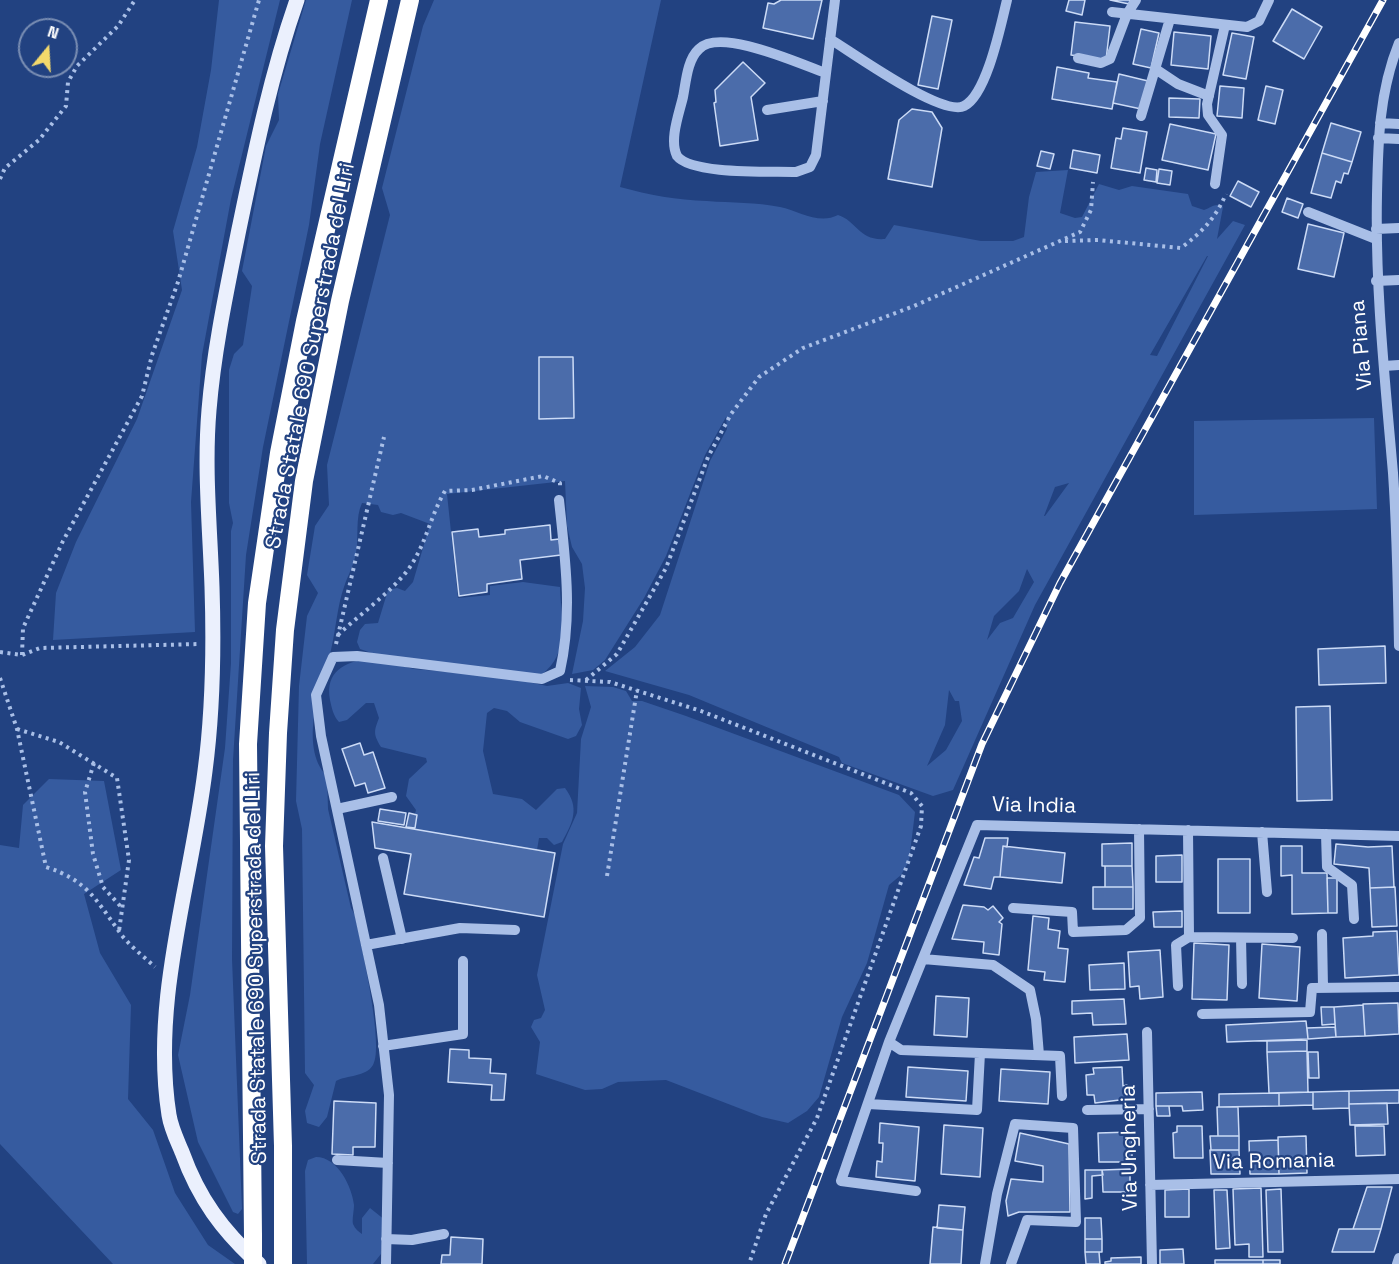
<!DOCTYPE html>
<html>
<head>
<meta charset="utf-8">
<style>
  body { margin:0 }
  #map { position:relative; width:1399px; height:1264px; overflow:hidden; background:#224281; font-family:"Space Grotesk",sans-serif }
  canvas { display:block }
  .north { position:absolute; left:18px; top:18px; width:60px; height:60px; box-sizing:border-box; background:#224281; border:2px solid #7a8eb3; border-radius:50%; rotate:18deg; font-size:16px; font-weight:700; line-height:24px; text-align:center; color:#fff }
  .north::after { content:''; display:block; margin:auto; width:21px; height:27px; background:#f3d96b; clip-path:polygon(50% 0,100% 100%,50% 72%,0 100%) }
</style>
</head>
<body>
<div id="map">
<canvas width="1399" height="1264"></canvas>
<div class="north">N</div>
</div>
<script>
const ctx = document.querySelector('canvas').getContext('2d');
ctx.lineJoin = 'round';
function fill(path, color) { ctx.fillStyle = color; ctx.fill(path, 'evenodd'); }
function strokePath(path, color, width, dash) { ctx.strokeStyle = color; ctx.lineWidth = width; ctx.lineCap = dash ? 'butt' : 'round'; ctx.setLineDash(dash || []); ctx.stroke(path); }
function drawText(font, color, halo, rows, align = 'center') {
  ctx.font = font + ' "Space Grotesk",sans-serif'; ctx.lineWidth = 4.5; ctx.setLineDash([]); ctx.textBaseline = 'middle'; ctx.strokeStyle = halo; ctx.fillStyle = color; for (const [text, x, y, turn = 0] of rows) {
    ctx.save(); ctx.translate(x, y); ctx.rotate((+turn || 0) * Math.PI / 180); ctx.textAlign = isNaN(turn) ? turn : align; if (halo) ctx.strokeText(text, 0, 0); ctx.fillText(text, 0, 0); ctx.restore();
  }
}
fill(new Path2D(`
  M219,0H280L231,199L202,355L191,502L195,632L53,640L56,593L76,542L137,419L182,290L173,231L197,147L211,70Z
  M306,0H352L320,144L309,225L263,447L246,555L233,760L232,959L242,1209L238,1214L233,1212L198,1142L178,1055L190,995L225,748L231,663V531L233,523L229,503V370L234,354L243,345L251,293L252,286L242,271L266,146L279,120L278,94Z
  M434,0H661L620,187C649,195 677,200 707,201C732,203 756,202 780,207C799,211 819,225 838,215C857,221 859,241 885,239L894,225L981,241H1013L1024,237L1029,197L1036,172L1068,170L1060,213L1075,218L1082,217L1099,184L1119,190L1132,186L1188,194L1192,206L1204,210C1212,207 1216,202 1223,207L1217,239L1233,221L1245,225L1035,605L953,790L933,796L842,763L839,757L689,695L605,671L635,647L660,615L710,461L727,429L726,417L705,455L666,556L644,598L605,660L593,670L572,674L583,621L585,588L582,564L572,547L567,526L565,481L447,494L458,598L490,595V586L523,582L560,587C561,620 571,653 541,675L383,657L360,649L357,642L360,630L365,624L378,623L388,590L397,588L405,591L413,582L430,524L401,513L393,515L381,512L378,505L362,503C355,518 359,536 356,553C354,565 348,575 344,587C337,607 336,629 331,650C321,684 298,747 327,776L328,809L351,908L355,915C360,940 385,1047 373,1065C366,1077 347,1075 336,1081L327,1117L319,1127L307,1123L305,1111L314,1085L305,1073L302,829L296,801L299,686L307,616L318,593L307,575L315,526L329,505L327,465L390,215L382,188L423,26ZM1208,256L1157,356L1150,355L1207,256ZM539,357H573L540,419ZM1069,483L1045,516H1044L1055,487ZM1027,569L1034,582L1013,618L1000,623L987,640L994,616L1019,591ZM949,690L955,701H959L962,721L946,750L927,766L945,725Z
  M1374,418L1377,509L1194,515V421Z
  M369,658L414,669L505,677L547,686L568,683L581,688L579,709L582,725L576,736L568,739L520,722L507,711L494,708L487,713L483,751L493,794L522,799L536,810L557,789L565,788C580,808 573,822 562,842L554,845L547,838H539L537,850L469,838L416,833L413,821L416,810L406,796L409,779L427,762L426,758L381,747C373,734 374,731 379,718L374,703H366L347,720L339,722C333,715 332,709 330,700C325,671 344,663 369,658Z
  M585,686L613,687L626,691L632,701H642L686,716L899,795L915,812L909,861L901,875L889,885L867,963L842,1017L819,1097L807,1111L788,1123L762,1117L666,1080L618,1082L602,1089L585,1090L536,1074L540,1042L531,1027L534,1020L541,1018L545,1010L537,975L563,844L577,813L581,739L591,707Z
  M49,779L104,781L121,870L84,894L100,953L131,1005L128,1099L153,1130L175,1193L208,1245L235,1264H113L0,1144V845L19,848L23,805Z
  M316,1157C338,1157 352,1187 354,1205C354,1211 352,1219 353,1224C355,1229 359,1232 362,1234V1218L370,1208L385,1220L381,1254L373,1264H307L305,1171L308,1160Z`), '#365b9f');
const building = new Path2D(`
  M781,0H822L813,39L763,28L768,3L774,4Z
  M1069,0H1085L1082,15L1066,11Z
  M1110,0H1130L1129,4Z
  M1292,9L1322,27L1304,59L1273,41Z
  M932,16L952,20L938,89L918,85Z
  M1075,22L1110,26L1106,60L1071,55Z
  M1141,29L1159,33L1151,68L1133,64Z
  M1174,32L1211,36L1208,69L1171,65Z
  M1232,33L1254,37L1246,79L1223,75Z
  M743,62L765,83L751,97L758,140L720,146L714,103L716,102L715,90Z
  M1057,67L1089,73L1088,78L1117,82L1112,109L1052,99Z
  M1119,74L1148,81L1141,109L1113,103Z
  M1220,86L1244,88L1242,118L1217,116Z
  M1266,86L1283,90L1275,124L1258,120Z
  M1169,98L1200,99L1199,118L1169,117Z
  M912,109L932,112L942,128L932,187L888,179L899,120Z
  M1331,123L1361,132L1352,162L1322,153Z
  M1170,124L1216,134L1208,170L1162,160Z
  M1123,128L1147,132L1140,173L1111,168L1116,138L1121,139Z
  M1073,150L1100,155L1097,173L1070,168Z
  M1041,151L1054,154L1050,169L1037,166Z
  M1322,153L1352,162L1348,174L1344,173L1341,183L1336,181L1331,198L1311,193Z
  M1146,168L1157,170L1156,182L1144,180Z
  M1159,169L1172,171L1170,185L1157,183Z
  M1238,181L1259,192L1251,207L1230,196Z
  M1287,198L1303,204L1298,218L1282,212Z
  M1308,224L1344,233L1334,277L1298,269Z
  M539,357H573L574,418L539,419Z
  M550,525L551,540L559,539L561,555L520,560L522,579L487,584V592L459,596L452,532L478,529L479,537L505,534V530Z
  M1385,646L1386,683L1319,685L1318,649Z
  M1330,706L1332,800L1297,801L1296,707Z
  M360,743L364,755L373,752L385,788L368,793L365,783L355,786L342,749Z
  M380,809L406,813L404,825L378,821Z
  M409,813L417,815L415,828L406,827Z
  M372,822L555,853L544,917L404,894L411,854L375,848Z
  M985,838H1008L1007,847L1003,846L1000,877H994L991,889L964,885L974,857L979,858Z
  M1132,843V866H1102V844Z
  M1336,844L1368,847L1392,846L1394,887L1370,888L1369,868L1334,864Z
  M1003,846L1065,853L1062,883L1000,877Z
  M1281,846H1302V873H1327L1328,913L1292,914V875L1281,876Z
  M1182,855V882H1156V856Z
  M1218,859H1250V913H1218Z
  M1105,866H1132L1133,887H1105Z
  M1327,878H1337V913H1328Z
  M1093,887H1133V909H1093Z
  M1395,887L1397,926L1372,927L1370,888Z
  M963,905L984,907L988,910L993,906L1003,918L999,922L1002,924L999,955L983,953L984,942L952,939Z
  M1182,911V927H1154L1153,912Z
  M1033,916L1049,918L1048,929L1060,931L1058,948L1068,949L1065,982L1044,980L1045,972L1028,970Z
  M1397,931L1399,975L1345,978L1343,938L1373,936V932Z
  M1194,943L1229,945L1227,1000L1192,999Z
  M1262,944L1300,947L1297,1001L1259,998Z
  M1160,950L1163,997L1140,999L1139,986L1130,987L1128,952Z
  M1124,963L1125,989L1090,990L1089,965Z
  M936,996L969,998L967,1037L934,1035Z
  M1124,999L1126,1024L1093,1025L1092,1013L1072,1014V1001Z
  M1398,1003L1399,1034L1365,1036L1363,1004Z
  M1363,1005L1365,1036L1336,1037L1334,1007Z
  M1321,1007H1334L1335,1024L1322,1025Z
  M1306,1021L1308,1039L1227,1042L1226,1025Z
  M1335,1027L1336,1037L1308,1039L1307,1028Z
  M1127,1034L1129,1060L1075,1063L1074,1037Z
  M1307,1040V1051L1267,1052V1041Z
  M450,1049L469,1050V1058L491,1059L490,1073L506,1074L504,1100H491L492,1085L448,1082Z
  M1307,1051L1308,1092L1269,1093L1267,1052Z
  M1308,1052H1318L1319,1078H1309Z
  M908,1067L968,1071L966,1101L906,1097Z
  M1122,1067L1123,1086L1127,1085L1128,1099L1095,1103L1094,1095H1087L1086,1075L1094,1074L1093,1068Z
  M1001,1069L1050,1072L1048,1104L999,1101Z
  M1399,1090V1103L1349,1104V1091Z
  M1349,1091V1108L1313,1109V1092Z
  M1202,1092L1203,1110L1183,1111L1182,1106H1156V1093Z
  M1313,1092V1105L1279,1106V1093Z
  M1279,1093V1106L1219,1107V1094Z
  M334,1101L376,1103L375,1147H353V1155L332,1154Z
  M1387,1103L1388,1124L1350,1125L1349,1104Z
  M1156,1106H1169L1170,1116H1157Z
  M1217,1107H1238L1239,1136H1218Z
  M880,1123L919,1127L915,1181L876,1177L877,1161L882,1162L883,1143H879Z
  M944,1125L983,1128L980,1177L941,1174Z
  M1177,1126H1202L1203,1158H1174L1173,1133L1177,1132Z
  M1355,1126H1384L1385,1155L1356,1156Z
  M1132,1132V1162H1099L1098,1133Z
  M1020,1133L1069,1144L1070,1212H1019L1008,1216L1006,1201L1011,1179L1043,1182V1166L1015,1161Z
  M1210,1136H1239V1150H1211Z
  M1306,1136L1307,1173L1279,1174L1278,1137Z
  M1278,1140L1279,1174H1250L1249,1141Z
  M1210,1150H1239L1240,1174H1211Z
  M1130,1169V1192H1103L1102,1170Z
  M1085,1170H1102L1103,1175L1092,1176V1198L1085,1199Z
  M1367,1187H1392L1381,1229H1353Z
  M1261,1188L1263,1257H1249V1244L1235,1245L1233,1189Z
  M1189,1189V1217H1165V1190Z
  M1281,1189L1283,1252H1268L1266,1190Z
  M1214,1190H1227L1230,1248L1216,1249Z
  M939,1205L965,1207L963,1230L937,1228Z
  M1085,1218H1101L1102,1239H1085Z
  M933,1227L963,1230L961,1264H930Z
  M1339,1229H1381L1374,1252H1332Z
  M451,1237L483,1239L482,1264H441L442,1255H450Z
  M1085,1239H1102V1252H1085Z
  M1183,1249L1184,1264H1160V1250Z
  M1085,1252H1099L1100,1264H1086Z
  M1141,1257V1264H1105V1262L1111,1261V1258Z
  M1215,1260H1263V1264H1215Z
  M1263,1260H1280V1264H1263Z`);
fill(building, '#4b6caa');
strokePath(building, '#ccdbf6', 1.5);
strokePath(new Path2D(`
  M0,179L5,168L39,140L66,106L68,82L77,66L118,26L135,0
  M1065,241L1098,240L1181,248C1202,232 1215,219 1226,194
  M338,635C359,615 390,593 407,571C426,546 430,516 445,491L472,490L543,476L560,483V487
  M336,644L384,437
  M0,652L22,655L40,648L199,644
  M22,655L23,628L63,541L142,396L152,355L178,282L259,0
  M0,678L17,729L46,867C86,880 95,898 118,930C127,944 142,955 155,967
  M570,680L610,682L701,711L911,793L922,806L921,826L817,1118L766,1214L749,1264
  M586,680L617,654L666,568L708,457L731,414L759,377L803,348L914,306L1080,232L1091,210L1093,182
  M17,729L59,742L117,778L129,860L119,931
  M94,763L85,792L93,854L103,887L123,909
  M607,876L637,690`), '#a9bfe7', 4, [3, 4.5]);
strokePath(new Path2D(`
  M1112,12L1247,27L1259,21L1269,0
  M830,39C853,53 942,117 964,106C987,95 1001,24 1007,0
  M1399,43C1379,92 1378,142 1377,195C1375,288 1385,380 1393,473C1397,530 1398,588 1399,646
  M1078,58L1101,63L1110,59L1127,14L1136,0
  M1157,70L1178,84L1209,96
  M826,73C800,64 720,27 699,49C687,60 686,82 683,97C679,114 669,140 677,156C692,175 771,171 796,172L810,167L816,155L835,0
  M767,110L823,101
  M1141,116L1170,19
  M1380,123L1399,124
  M1378,138L1399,139
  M1215,184L1222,135L1208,115L1207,104L1225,25
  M1308,212L1376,239
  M1376,229L1399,228
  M1376,281L1399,280
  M1384,366L1399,365
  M337,809L392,797
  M1188,830L1189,937L1293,938
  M1262,832L1267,892
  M1326,834L1327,867L1352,885L1354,919
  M383,858L402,939
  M1013,908L1072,912L1073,932L1126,930L1140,918L1139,829
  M1322,934L1323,987
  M1241,938L1242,984
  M366,945L460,928L515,930
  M923,959L993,965L1030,990L1036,1019L1039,1055
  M1178,986L1176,945L1189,937
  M1202,1014L1310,1012L1312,988L1399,987
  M1147,1032L1152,1264
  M889,1042L901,1050L1060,1056L1062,1096
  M383,1046L463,1034V961
  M868,1104L977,1110L980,1053
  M1087,1110L1149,1109
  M337,1160L388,1163
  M1150,1185L1399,1179
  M916,1191L841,1181L889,1042L977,825L1399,836
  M386,1239L412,1240L444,1234
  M386,1264L389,1095L379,1005L321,736L316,695L333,657L357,656L542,679L560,671C573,613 565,557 559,500
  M985,1264L997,1194L1015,1124L1073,1128L1076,1222L1027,1220L1011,1264
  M1397,1264L1399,1258`), '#a9bfe7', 10);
strokePath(new Path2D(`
  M259,1264C222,1230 199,1199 182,1152C177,1140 171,1128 169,1115C151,1000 191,885 205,771C213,710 214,648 212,587C210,528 204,469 209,410C214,349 227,289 239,229C255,152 271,74 297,0`), '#ebf0fd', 15);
strokePath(new Path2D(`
  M253,1236L248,744L257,603L279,453L305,321L379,0
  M283,1264V1146L274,846L278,733L285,630L304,481L340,301L410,0`), '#fff', 18);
const rail = new Path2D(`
  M785,1264L982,744L1060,583L1383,0`);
strokePath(rail, '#fff', 7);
strokePath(rail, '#224281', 4.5, [14]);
strokePath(new Path2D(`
  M253,1236V1264`), '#fff', 18);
drawText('21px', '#fff', '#224281', [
  ["Via Piana",1362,345,-95],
  ["Strada Statale 690 Superstrada del Liri",311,356,-79],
  ["Via India",1034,806,1],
  ["Strada Statale 690 Superstrada del Liri",257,968,-91],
  ["Via Ungheria",1130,1148,-91],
  ["Via Romania",1274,1162,-1]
]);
</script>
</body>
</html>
